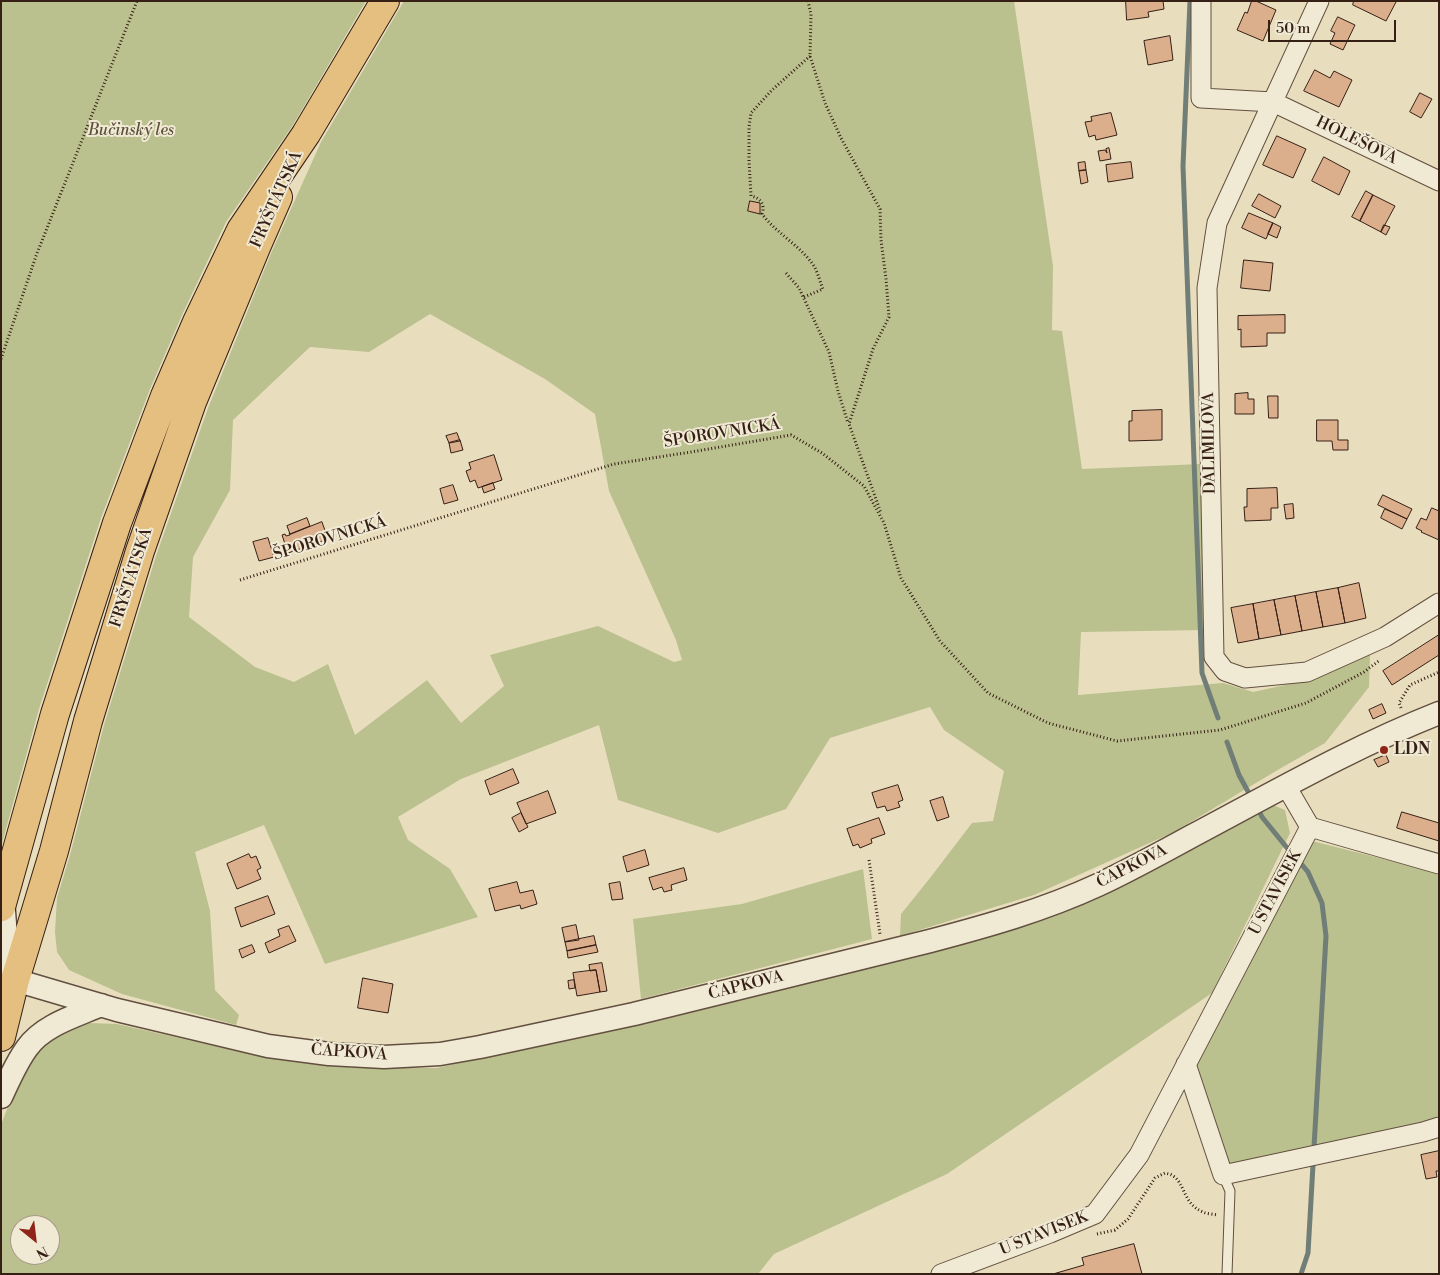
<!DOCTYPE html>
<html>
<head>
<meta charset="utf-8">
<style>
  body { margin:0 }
  #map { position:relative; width:1440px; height:1275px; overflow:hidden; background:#e8debe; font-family:"Libre Bodoni",serif }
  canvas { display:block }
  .frame { position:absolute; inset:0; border:2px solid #361f15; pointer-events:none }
  .north { position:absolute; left:10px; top:1215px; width:50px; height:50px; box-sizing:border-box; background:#f0ead5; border:1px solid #a69988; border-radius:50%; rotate:151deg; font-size:14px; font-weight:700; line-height:20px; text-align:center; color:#361f15 }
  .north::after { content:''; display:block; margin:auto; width:18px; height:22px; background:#8f2418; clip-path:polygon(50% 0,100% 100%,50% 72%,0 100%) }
  .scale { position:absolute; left:1268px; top:20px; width:128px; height:22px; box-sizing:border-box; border:2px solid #361f15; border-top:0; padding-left:6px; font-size:15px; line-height:18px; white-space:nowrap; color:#361f15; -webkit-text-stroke:4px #f0ead5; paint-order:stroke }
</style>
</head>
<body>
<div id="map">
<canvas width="1440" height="1275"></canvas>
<div class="frame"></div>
<div class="north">N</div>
<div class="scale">50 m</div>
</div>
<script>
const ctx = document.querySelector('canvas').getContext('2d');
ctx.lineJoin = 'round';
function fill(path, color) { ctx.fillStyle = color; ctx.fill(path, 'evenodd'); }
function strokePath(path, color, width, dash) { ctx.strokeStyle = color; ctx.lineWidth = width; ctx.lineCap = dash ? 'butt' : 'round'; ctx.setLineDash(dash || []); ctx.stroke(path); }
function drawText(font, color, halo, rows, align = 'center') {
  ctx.font = font + ' "Libre Bodoni",serif'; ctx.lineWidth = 4; ctx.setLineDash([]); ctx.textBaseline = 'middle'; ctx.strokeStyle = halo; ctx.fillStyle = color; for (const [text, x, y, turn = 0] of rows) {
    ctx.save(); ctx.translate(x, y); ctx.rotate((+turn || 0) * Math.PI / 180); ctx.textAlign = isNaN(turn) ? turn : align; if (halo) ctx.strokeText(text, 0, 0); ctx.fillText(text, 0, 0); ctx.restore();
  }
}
fill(new Path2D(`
  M1,1H366L293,125L226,222L182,315L150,389L101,518L39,709L1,847Z
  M404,1H1014L1053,266L1052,330L1062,331L1082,469L1201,464L1206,630L1081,632L1078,695L1223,683L1253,692L1317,678L1370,654L1369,687L1325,743L1281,768L1174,832L1034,895L900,936L901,914L930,878L972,823L993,821L1004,771L944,730L930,707L830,738L786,809L718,833L618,800L599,725L461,779L398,817L408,840L450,869L478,917L325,964L264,825L195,852L210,911L215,990L239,1015L236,1025L122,994L69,970L57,952L55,932L57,898L70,855L104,725L156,556L208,408L272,251L321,142ZM430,314L545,379L595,414L609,491L676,640L682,660L674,662L598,626L490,655L504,686L461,723L427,680L355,735L328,664L294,682L255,667L189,617L193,557L230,490L233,420L310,347L369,352Z
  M1268,803L1285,810L1290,833L1212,993L947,1174L774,1254L758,1274H1V1125L22,1069L45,1043L68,1028L89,1023L117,1024L237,1051L340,1067L437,1068L1014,928L1132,881ZM20,1225H50V1255H20Z
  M1312,841L1439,873V1118L1421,1123L1230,1165L1195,1065Z
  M863,869L872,939L641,999L633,919L742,904Z`), '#bac08e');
strokePath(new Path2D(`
  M1190,1L1183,166L1202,673L1218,718
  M1227,742L1239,775L1251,797
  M1257,807L1262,817L1292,854
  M1298,860L1308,872L1322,903L1326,936L1308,1253L1301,1274`), '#717d77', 5);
const building = new Path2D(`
  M1126,1H1163L1164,9L1148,12L1149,17L1127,20Z
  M1252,1H1256L1276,10L1263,41L1237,30L1245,12L1247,13Z
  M1354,1H1395L1396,2L1386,21L1353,5Z
  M1338,17L1355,25L1343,50L1330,44L1335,33L1331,31Z
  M1170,36L1173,60L1148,65L1144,41Z
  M1315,70L1330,78L1334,71L1352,80L1339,107L1304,91Z
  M1420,93L1432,99L1421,118L1410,112Z
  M1111,113L1117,135L1096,140L1095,135L1089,137L1085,122L1092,121L1091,117Z
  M1277,136L1306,149L1293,178L1263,165Z
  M1109,148L1111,159L1100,161L1098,151L1105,150L1107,153L1106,149Z
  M1324,157L1350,171L1339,195L1312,181Z
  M1085,162L1086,170L1079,171L1078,163Z
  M1131,162L1133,178L1108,182L1106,165Z
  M1086,170L1088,182L1081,184L1079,171Z
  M1366,191L1373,195L1360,221L1352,217Z
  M1259,194L1281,206L1275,218L1252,206Z
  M1373,195L1395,206L1381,232L1360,221Z
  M750,201L760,203V214L748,211Z
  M1249,213L1273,223L1266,239L1242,228Z
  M1273,223L1281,227L1277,238L1268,234Z
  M1384,225L1390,227L1386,235L1381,232Z
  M1244,260L1273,263L1270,291L1241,288Z
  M1285,315V333H1267V346L1241,347V329L1238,330V316Z
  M1248,393V399H1254V414H1235V394Z
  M1268,396H1278V418H1269Z
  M1162,410V440L1129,441V421H1132V411Z
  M1317,420H1338V440H1348V450H1333L1332,441H1317Z
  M457,433L460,441L449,443L446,436Z
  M460,440L463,450L451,453L449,443Z
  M494,455L502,480L478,488L475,480L470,482L466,471L471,469L469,463Z
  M493,483L495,489L484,493L482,487Z
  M453,485L458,500L444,504L440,489Z
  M1277,488L1278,508H1271V520L1245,521L1244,507H1247V489Z
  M1383,495L1412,509L1407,519L1378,505Z
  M1293,504L1294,518L1286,519L1284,505Z
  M1432,508L1439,511V540L1421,532L1422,531L1416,528L1421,518L1426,520Z
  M1385,509L1407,519L1402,529L1381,518Z
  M307,518L310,526L290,534L287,526Z
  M322,522L328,539L288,553L282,535L285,534L286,536L290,535L289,533L290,534Z
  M268,538L274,557L259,561L253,542Z
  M1359,583L1366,618L1345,623L1338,588Z
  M1338,588L1345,623L1323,627L1316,592Z
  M1316,592L1323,627L1302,631L1295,596Z
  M1295,596L1302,631L1281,635L1274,600Z
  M1274,600L1281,635L1259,639L1253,604Z
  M1253,604L1259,639L1238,643L1231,608Z
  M1439,635V655L1392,685L1383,671Z
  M1382,704L1386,713L1373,719L1369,710Z
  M1386,755L1389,762L1378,767L1374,760Z
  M513,769L519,783L490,795L485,781Z
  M898,785L903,800L898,802L900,807L887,811L885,806L877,808L872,793Z
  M548,791L556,813L526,824L517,803Z
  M943,797L949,817L937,821L930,801Z
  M1402,812L1439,823V841L1397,828Z
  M521,813L528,827L519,832L512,818Z
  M879,818L885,834L871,839L872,843L860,848L858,844L853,846L847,829Z
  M645,850L649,865L627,872L623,857Z
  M249,854L251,858L256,856L261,868L257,870L261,879L237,889L227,864Z
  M684,868L687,880L671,885L672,890L664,892L662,887L653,890L649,878Z
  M517,882L520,893L533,890L537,904L521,909L520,905L495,911L489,889Z
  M620,882L623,899L612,900L609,884Z
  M268,896L275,914L241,927L235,908Z
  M576,925L579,940L565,942L562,928Z
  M289,926L296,941L269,953L265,943L280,936L278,930Z
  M594,936L596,945L567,951L565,942Z
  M252,945L255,952L242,958L239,950Z
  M596,945L598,952L568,958L567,951Z
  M602,963L607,991L600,992L596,970L590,971L589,965Z
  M596,970L600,992L577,996L573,973Z
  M363,978L393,984L388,1013L358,1008Z
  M574,980L575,988L569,989L568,981Z
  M1439,1151V1171H1436L1437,1177L1426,1179L1421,1155Z
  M1134,1244L1142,1274H1053L1084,1265L1082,1258Z`);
fill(building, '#dbae8c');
strokePath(building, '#361f15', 1);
const service = new Path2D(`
  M1223,1175L1230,1191L1227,1274`);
const minor = new Path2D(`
  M1201,1V98L1273,102L1439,181
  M1319,1L1217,223L1207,288L1214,657L1225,671L1245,678L1307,672L1385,637L1439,603
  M1286,786L1310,827L1439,864
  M1186,1064L1223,1175L1423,1132L1439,1127
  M941,1274L1050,1233L1095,1214L1139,1155L1310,827`);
const tertiary = new Path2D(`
  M3,901L7,946L15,980
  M1,989L15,980L117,1010L268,1046L329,1054L384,1057L440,1054L480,1047L634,1014L930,941C987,926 1044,910 1098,885C1130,870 1161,853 1192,836C1273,793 1353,747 1439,713
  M1,1097C9,1080 16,1063 27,1048C43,1025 76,1016 101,1005`);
const primary = new Path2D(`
  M1,907L55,714L117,523L165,396L197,322L241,230L306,134L385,1
  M1,1037L15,980L54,851L88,721L140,551L192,402L257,245L278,197`);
strokePath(service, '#624f3f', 11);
strokePath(minor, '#624f3f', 21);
strokePath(tertiary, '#624f3f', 25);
strokePath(primary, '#361f15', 30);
strokePath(new Path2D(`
  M808,1L811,14L810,56L825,103L841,138L880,209L881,240L886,279L889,317L873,349L849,424L881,513
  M786,273L799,288L829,352L838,391L848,423
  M804,297L823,289C820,282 818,273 814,266C800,245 777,234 762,214C765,205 761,198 751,196L749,161V127L751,113L772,90L810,56
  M1,359L36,256L137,1
  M240,580L614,464L691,452L791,435L822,453L864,486L884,523L901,578L940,641L988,693L1048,723L1117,741L1220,730L1306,703L1364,672L1380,660
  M1401,708L1399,703L1410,685L1439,672
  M869,860L880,934
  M1097,1234L1115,1230L1128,1219L1155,1178L1165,1173C1168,1174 1171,1174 1173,1176C1185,1183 1183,1204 1203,1212C1207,1214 1213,1214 1218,1215`), '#361f15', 3, [1, 2.5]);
strokePath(service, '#f0ead5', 9);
strokePath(minor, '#f0ead5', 19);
strokePath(tertiary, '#f0ead5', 22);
strokePath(primary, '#e4bf7f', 28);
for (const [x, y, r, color] of [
  [1384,750,5,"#8f2418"]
]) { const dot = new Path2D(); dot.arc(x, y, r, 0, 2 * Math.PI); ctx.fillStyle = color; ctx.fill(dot); strokePath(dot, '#f0ead5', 2); }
drawText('italic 16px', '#5e4f39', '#f0ead5', [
  ["Bučinský les",131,131]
]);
drawText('16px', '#361f15', '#f0ead5', [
  ["HOLEŠOVA",1356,141,26],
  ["FRYŠTÁTSKÁ",277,200,-66],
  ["ŠPOROVNICKÁ",722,434,-9],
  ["DALIMILOVA",1210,443,-91],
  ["ŠPOROVNICKÁ",330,539,-17],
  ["FRYŠTÁTSKÁ",132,578,-72],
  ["ČAPKOVA",1132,867,-27],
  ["U STAVISEK",1276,893,-62],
  ["ČAPKOVA",746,986,-14],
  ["ČAPKOVA",349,1053,4],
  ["U STAVISEK",1044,1234,-22]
]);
drawText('bold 16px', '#361f15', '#f0ead5', [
  ["LDN",1394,750]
], 'left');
</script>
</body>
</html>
